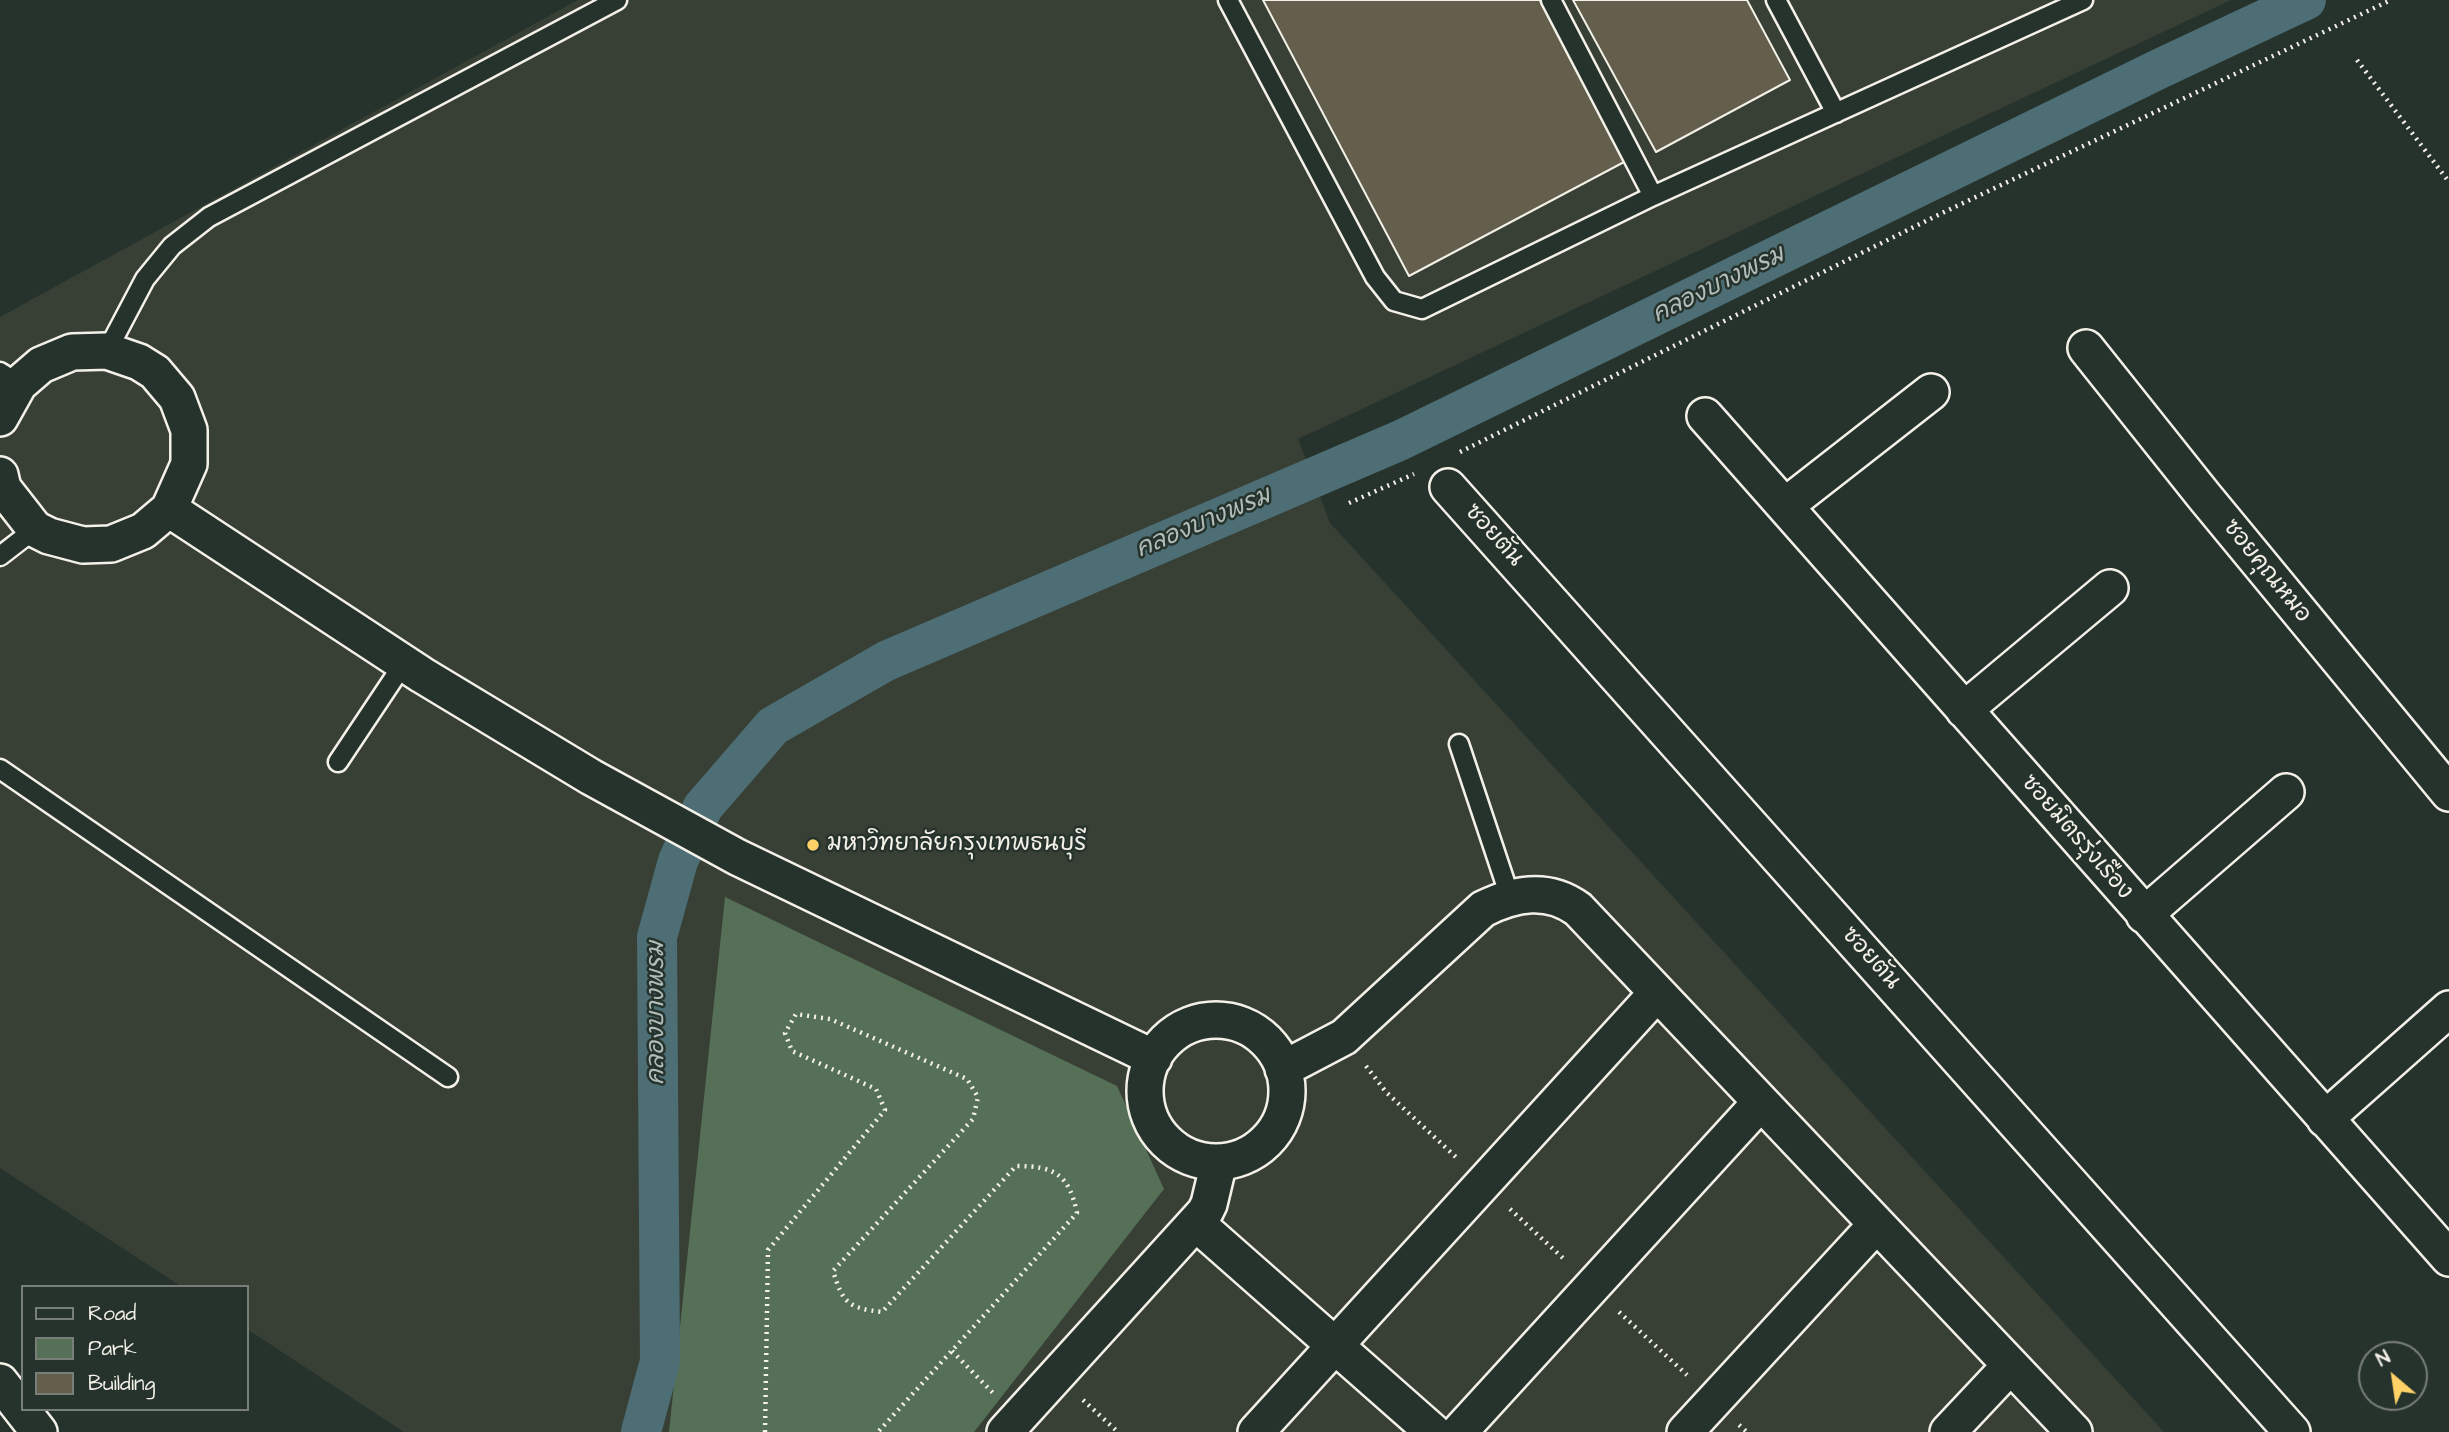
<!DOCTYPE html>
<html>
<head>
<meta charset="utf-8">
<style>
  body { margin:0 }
  #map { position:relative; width:2449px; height:1432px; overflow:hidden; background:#26332d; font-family:"Architects Daughter",sans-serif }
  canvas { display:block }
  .legend { position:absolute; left:21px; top:1285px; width:228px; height:126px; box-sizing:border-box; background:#26332d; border:2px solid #787f78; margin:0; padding:9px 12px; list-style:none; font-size:21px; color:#f4f1e8 }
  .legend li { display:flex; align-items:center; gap:14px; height:35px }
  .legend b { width:35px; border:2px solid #787f78 }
  .north { position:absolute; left:2358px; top:1341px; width:70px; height:70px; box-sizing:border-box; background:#26332d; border:2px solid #787f78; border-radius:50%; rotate:331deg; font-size:19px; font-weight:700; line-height:28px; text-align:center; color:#f4f1e8 }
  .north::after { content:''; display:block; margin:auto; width:24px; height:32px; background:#ffd166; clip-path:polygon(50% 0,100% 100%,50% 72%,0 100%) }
</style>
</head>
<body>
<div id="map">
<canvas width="2449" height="1432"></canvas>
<ul class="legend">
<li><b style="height:9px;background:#26332d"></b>Road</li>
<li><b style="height:19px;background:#557056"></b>Park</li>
<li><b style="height:19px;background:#635f4c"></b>Building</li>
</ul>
<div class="north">N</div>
</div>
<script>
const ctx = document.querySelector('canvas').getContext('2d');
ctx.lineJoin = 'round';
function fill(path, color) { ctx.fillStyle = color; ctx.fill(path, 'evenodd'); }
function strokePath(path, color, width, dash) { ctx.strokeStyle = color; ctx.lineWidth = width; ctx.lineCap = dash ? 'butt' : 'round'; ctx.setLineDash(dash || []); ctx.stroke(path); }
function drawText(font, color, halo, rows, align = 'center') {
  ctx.font = font + ' "Architects Daughter","Playpen Sans Thai",sans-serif'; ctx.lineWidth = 5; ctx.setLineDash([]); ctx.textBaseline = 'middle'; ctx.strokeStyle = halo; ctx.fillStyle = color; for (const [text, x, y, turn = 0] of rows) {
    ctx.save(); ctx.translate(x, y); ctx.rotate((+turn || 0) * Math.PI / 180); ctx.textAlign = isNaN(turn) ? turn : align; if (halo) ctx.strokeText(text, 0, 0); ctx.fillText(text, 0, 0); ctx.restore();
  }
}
fill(new Path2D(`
  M578,0H2231L1298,439L1330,523L2164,1432H404L247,1329V1287H182L0,1168V317Z`), '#384036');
fill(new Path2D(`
  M725,897L1117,1086L1164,1189L974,1432H669Z`), '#557056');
strokePath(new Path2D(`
  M641,1432L660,1361L657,937L678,861L703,807L773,726L886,661L1401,440L2159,69L2306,0`), '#4d6e74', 40);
const building = new Path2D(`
  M1263,0H1540L1626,161L1409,276Z
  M1573,0H1747L1790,80L1656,152Z`);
fill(building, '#635f4c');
strokePath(building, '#f4f1e8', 2);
const service = new Path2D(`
  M1228,0L1375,277L1394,301L1422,309L1653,196L2083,0
  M1551,0L1653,196
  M1776,0L1836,113
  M107,351L145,279L172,246L209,217L617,0
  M0,372L19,384
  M0,556L35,529
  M1459,744L1510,897
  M338,762L404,663
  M0,769L448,1077`);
const minor = new Path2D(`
  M2086,348L2204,496L2449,793
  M1705,416L2449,1258
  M0,418L19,384L41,365L72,352L107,351L139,362L155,372L177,398L189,430V464L169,509L143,531L111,544L83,545L49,536L35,529L3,488L0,475
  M1448,487L2292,1432
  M1785,506L1931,392
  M169,509L422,675L591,777L737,857L1154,1058
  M1964,710L2110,588
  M2144,915L2286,792
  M1145 1091a71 71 0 1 1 142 0a71 71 0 1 1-142 0Z
  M1283,1069L1344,1037L1483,909C1515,893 1548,887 1578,909L2074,1432
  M2325,1119L2449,1009
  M1196,1223L1433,1432
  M0,1382L39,1432
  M1005,1432L1205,1212L1209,1204L1219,1162
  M1256,1432L1657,993
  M1459,1432L1760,1103
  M1685,1432L1876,1225
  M1948,1432L2010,1366`);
strokePath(service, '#f4f1e8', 23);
strokePath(minor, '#f4f1e8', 40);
strokePath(new Path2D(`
  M2357,60L2449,182
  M1460,452L1938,215L2391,0
  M1349,503L1414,474
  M1366,1066L1386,1092L1458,1159
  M1510,1209L1565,1260
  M1619,1312L1687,1375
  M952,1351L993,1393
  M1083,1400L1118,1432
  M1739,1425L1747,1432
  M765,1432L768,1250L885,1110L876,1089L792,1051L785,1033L796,1014L830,1019L967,1079L978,1097L973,1119L833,1271C843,1303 848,1308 882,1312L1016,1166C1054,1166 1069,1174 1077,1213L878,1432`), '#f4f1e8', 4.5, [2, 5]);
strokePath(service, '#26332d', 18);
strokePath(minor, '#26332d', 35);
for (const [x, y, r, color] of [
  [813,845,7,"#ffd166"]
]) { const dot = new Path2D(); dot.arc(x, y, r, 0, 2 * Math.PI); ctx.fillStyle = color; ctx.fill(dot); strokePath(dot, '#26332d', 2.5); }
drawText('23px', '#f4f1e8', '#26332d', [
  ["ซอยตัน",1493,536,48],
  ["ซอยคุณหมอ",2266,572,51],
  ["ซอยมิตรรุ่งเรือง",2076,838,49],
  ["ซอยตัน",1870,959,48]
]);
drawText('23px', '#f4f1e8', '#26332d', [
  ["มหาวิทยาลัยกรุงเทพธนบุรี",827,845]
], 'left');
drawText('italic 24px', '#b1bdba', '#26332d', [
  ["คลองบางพรม",1719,286,-26],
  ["คลองบางพรม",1204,524,-23],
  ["คลองบางพรม",658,1013,-90]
]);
</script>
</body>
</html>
